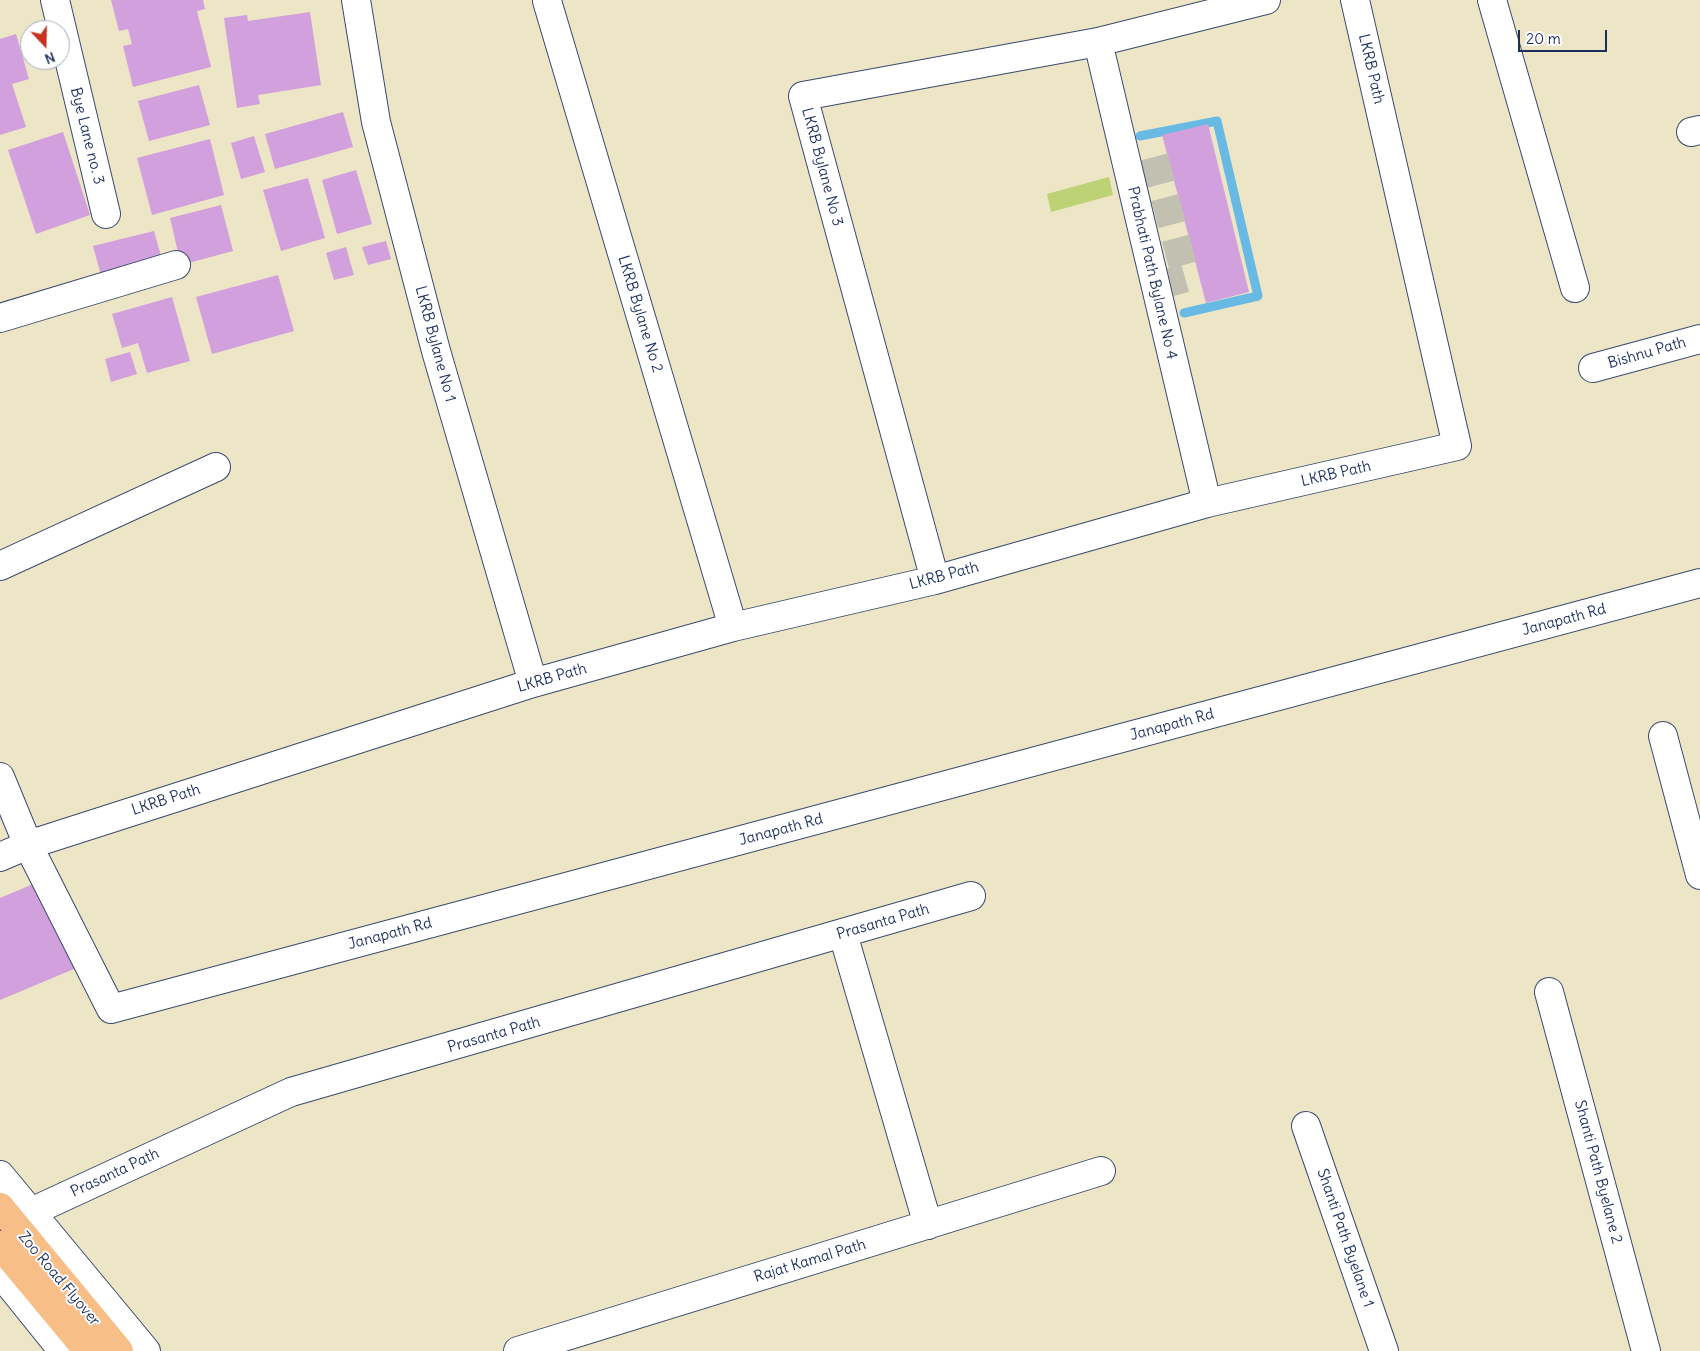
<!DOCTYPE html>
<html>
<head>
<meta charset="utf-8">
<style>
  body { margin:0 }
  #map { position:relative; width:1700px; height:1351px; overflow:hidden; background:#ece5c6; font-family:Delius,sans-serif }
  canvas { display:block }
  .north { position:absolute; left:20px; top:20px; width:50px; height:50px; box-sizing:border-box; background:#fff; border:1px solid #a4acbf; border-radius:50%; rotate:159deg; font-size:14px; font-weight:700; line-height:20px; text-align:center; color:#1b2f5e }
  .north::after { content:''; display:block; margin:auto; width:18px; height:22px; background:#c8321e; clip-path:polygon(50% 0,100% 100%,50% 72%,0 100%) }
  .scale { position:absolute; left:1518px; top:30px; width:89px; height:22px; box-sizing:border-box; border:2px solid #1b2f5e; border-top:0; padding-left:6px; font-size:15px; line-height:18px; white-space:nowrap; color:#1b2f5e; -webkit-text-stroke:4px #fff; paint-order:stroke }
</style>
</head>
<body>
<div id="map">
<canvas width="1700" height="1351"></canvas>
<div class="north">N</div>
<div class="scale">20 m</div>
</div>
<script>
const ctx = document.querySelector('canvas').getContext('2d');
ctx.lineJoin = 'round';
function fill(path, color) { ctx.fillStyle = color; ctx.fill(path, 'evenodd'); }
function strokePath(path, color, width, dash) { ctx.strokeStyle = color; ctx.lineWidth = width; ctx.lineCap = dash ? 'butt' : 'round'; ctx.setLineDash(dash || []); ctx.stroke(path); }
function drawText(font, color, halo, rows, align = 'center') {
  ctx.font = font + ' Delius,sans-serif'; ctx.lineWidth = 4; ctx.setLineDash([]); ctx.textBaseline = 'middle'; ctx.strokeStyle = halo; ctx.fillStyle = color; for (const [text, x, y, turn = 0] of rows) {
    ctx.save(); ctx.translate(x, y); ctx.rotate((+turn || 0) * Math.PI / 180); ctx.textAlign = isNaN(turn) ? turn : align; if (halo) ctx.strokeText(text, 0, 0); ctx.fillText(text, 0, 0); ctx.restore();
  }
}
fill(new Path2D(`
  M1109,177L1113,195L1051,212L1047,194Z`), '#bdd175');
strokePath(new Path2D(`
  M1140,136L1217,121L1258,296L1184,313`), '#68b9e3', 9);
fill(new Path2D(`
  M111,0H203L205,9L197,11L211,67L133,87L123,46L132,44L128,29L119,31Z
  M310,12L321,85L258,95L260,104L237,108L224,18L247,15L248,21Z
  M16,34L29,79L12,84L26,127L0,135V39Z
  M199,85L210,125L149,141L138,101Z
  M343,112L353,147L275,169L265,134Z
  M1208,124L1249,292L1206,303L1162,135Z
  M63,132L90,215L36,234L8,150Z
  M254,136L265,172L241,179L231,143Z
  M210,139L224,195L152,215L137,158Z
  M356,170L372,224L337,234L322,180Z
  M308,178L325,238L281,251L263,190Z
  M221,205L233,251L181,265L170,218Z
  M154,231L163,263L102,279L93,246Z
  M386,241L391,259L368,265L362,247Z
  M346,247L354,275L334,280L326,253Z
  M278,275L294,331L212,354L196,297Z
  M172,297L190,361L147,373L138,343L122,348L112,314Z
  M130,352L137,374L111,382L105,359Z
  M45,879L81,966L0,1000V898Z`), '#d2a0dd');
strokePath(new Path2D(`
  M1154,157L1186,278L1154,287`), '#c2c1b1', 28, [28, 14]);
const minor = new Path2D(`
  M55,0L106,214
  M356,0L376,122L436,351L533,683
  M1492,0L1575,288
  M547,1L733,627
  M1098,42L1207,503
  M1691,132L1700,130
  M0,318L176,265
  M1593,368L1700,339
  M0,566L216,467
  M935,580L803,96L1098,42L1266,0
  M1663,736L1700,875
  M0,777L28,845L111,1009L1700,583
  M0,857L28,845L533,683L733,627L935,580L1207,503L1457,446L1355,0
  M843,934L928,1225
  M1549,992L1646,1351
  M1306,1126L1384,1351
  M0,1175L146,1351
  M31,1212L291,1092L971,896
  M0,1273L63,1351
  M518,1351L1101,1171`);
const major = new Path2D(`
  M0,1207L119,1351
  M0,1245L88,1351`);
strokePath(minor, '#3a4a6e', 30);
strokePath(major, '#3a4a6e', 30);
strokePath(minor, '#fff', 28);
strokePath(major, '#f7be87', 28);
drawText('15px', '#1b2f5e', '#fff', [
  ["LKRB Path",1371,69,77],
  ["Bye Lane no. 3",87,136,76],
  ["LKRB Bylane No 3",822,167,75],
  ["Prabhati Path Bylane No 4",1152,273,77],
  ["LKRB Bylane No 2",640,314,73],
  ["LKRB Bylane No 1",435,344,75],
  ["Bishnu Path",1647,353,-16],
  ["LKRB Path",1336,474,-13],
  ["LKRB Path",944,576,-15],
  ["Janapath Rd",1564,620,-15],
  ["LKRB Path",552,678,-16],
  ["Janapath Rd",1172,725,-15],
  ["LKRB Path",166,800,-18],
  ["Janapath Rd",781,830,-15],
  ["Prasanta Path",883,922,-16],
  ["Janapath Rd",390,934,-15],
  ["Prasanta Path",494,1035,-16],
  ["Shanti Path Byelane 2",1598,1172,75],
  ["Prasanta Path",115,1173,-25],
  ["Shanti Path Byelane 1",1345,1238,71],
  ["Rajat Kamal Path",810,1261,-17],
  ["Zoo Road Flyover",59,1279,50]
]);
</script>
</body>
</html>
